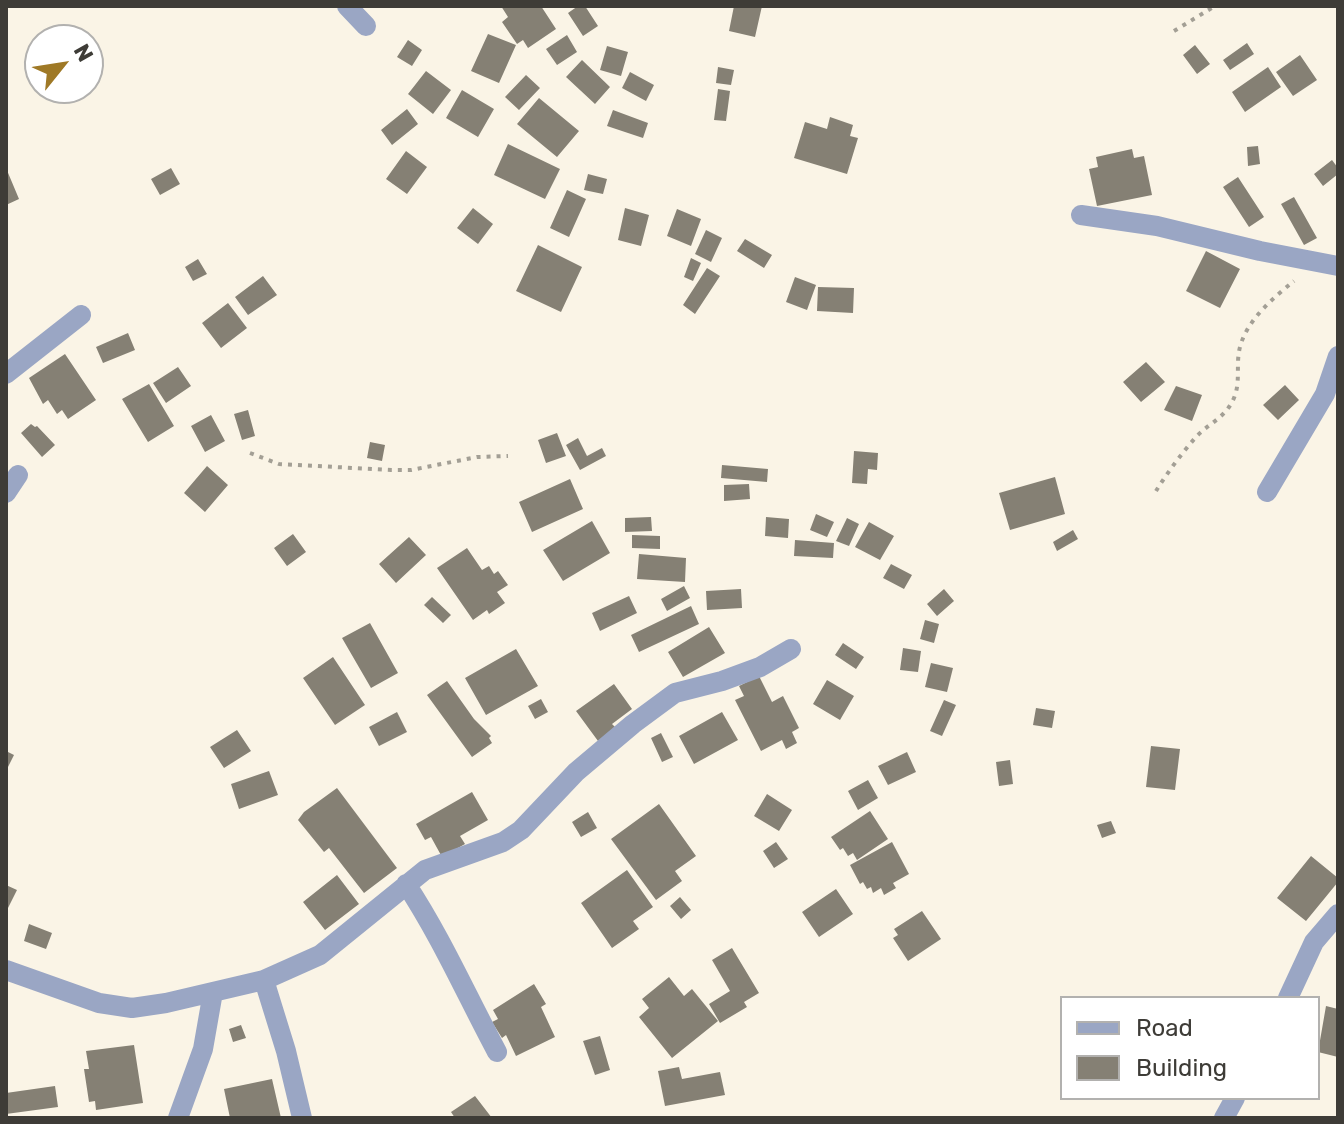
<!DOCTYPE html>
<html>
<head>
<meta charset="utf-8">
<style>
  body { margin:0 }
  #map { position:relative; width:1344px; height:1124px; overflow:hidden; background:#faf4e6; font-family:Rubik,sans-serif }
  canvas { display:block }
  .frame { position:absolute; inset:0; border:8px solid #3e3c37; pointer-events:none }
  .legend { position:absolute; left:1060px; top:996px; width:260px; height:104px; box-sizing:border-box; background:#fff; border:2px solid #b2b1af; margin:0; padding:10px 14px; list-style:none; font-size:24px; color:#3e3c37 }
  .legend li { display:flex; align-items:center; gap:16px; height:40px }
  .legend b { width:40px; border:2px solid #b2b1af }
  .north { position:absolute; left:24px; top:24px; width:80px; height:80px; box-sizing:border-box; background:#fff; border:2px solid #b2b1af; border-radius:50%; rotate:60deg; font-size:22px; font-weight:700; line-height:32px; text-align:center; color:#3e3c37 }
  .north::after { content:''; display:block; margin:auto; width:28px; height:36px; background:#9f7926; clip-path:polygon(50% 0,100% 100%,50% 72%,0 100%) }
</style>
</head>
<body>
<div id="map">
<canvas width="1344" height="1124"></canvas>
<div class="frame"></div>
<ul class="legend">
<li><b style="height:10px;background:#9aa6c4"></b>Road</li>
<li><b style="height:22px;background:#858074"></b>Building</li>
</ul>
<div class="north">N</div>
</div>
<script>
const ctx = document.querySelector('canvas').getContext('2d');
ctx.lineJoin = 'round';
function fill(path, color) { ctx.fillStyle = color; ctx.fill(path, 'evenodd'); }
function strokePath(path, color, width, dash) { ctx.strokeStyle = color; ctx.lineWidth = width; ctx.lineCap = dash ? 'butt' : 'round'; ctx.setLineDash(dash || []); ctx.stroke(path); }
fill(new Path2D(`
  M501,6H541L556,29L528,48L523,40L517,44L502,22L508,17Z
  M578,6H585L598,26L583,36L568,13Z
  M734,6H762L755,37L729,31Z
  M488,34L516,45L499,83L471,71Z
  M567,35L577,52L557,65L546,49Z
  M408,40L422,50L412,66L397,57Z
  M1247,43L1254,54L1230,70L1223,60Z
  M1195,45L1210,64L1197,74L1183,55Z
  M607,46L628,52L621,76L600,70Z
  M1300,55L1317,80L1293,96L1276,72Z
  M582,60L610,87L595,104L566,77Z
  M718,67L734,70L731,85L716,83Z
  M1268,67L1281,87L1245,112L1232,92Z
  M426,71L451,90L433,114L408,94Z
  M630,72L654,85L646,101L622,88Z
  M526,75L540,88L519,110L505,97Z
  M718,89L730,91L726,121L714,120Z
  M462,90L494,109L478,137L446,118Z
  M539,98L579,131L557,157L517,124Z
  M407,109L418,124L392,145L381,130Z
  M613,110L648,123L643,138L607,126Z
  M830,117L853,125L850,136L858,138L847,174L794,158L805,122L827,129Z
  M508,144L560,169L545,199L494,175Z
  M1258,146L1260,164L1248,166L1247,147Z
  M1132,149L1134,158L1144,156L1152,195L1097,206L1089,169L1098,167L1096,157Z
  M406,151L427,167L407,194L386,179Z
  M1332,160L1338,168V174L1323,186L1314,174Z
  M6,168L19,199L6,205Z
  M171,168L180,184L160,195L151,179Z
  M588,174L607,179L603,194L584,190Z
  M1238,177L1264,217L1249,227L1223,187Z
  M567,190L586,199L569,237L550,228Z
  M1294,197L1317,238L1304,245L1281,204Z
  M473,208L493,224L478,244L457,228Z
  M625,208L649,215L641,246L618,240Z
  M677,209L701,219L691,246L667,236Z
  M706,230L722,238L711,262L695,254Z
  M745,239L772,255L764,268L737,251Z
  M538,245L582,267L561,312L516,291Z
  M1206,251L1240,269L1220,308L1186,291Z
  M691,258L701,263L693,281L684,277Z
  M198,259L207,274L193,281L185,267Z
  M707,268L720,276L695,314L683,305Z
  M263,276L277,295L248,315L235,297Z
  M795,277L816,285L807,310L786,302Z
  M818,287L854,288L853,313L817,311Z
  M228,303L247,328L221,348L202,323Z
  M128,333L135,350L103,363L96,347Z
  M65,354L96,400L68,419L62,410L57,414L48,400L43,404L29,378Z
  M1146,362L1165,382L1141,402L1123,382Z
  M178,367L191,386L166,403L153,383Z
  M149,384L174,426L148,442L122,399Z
  M1285,385L1299,400L1278,420L1263,405Z
  M1176,386L1202,395L1192,421L1164,410Z
  M248,410L255,436L242,440L234,414Z
  M211,415L225,441L205,452L191,426Z
  M31,424L35,427L37,426L55,445L42,457L21,433Z
  M557,433L566,456L546,463L538,440Z
  M578,438L587,456L602,448L606,456L580,470L566,445Z
  M370,442L385,445L382,461L367,458Z
  M854,451L878,453L877,470L868,469L867,484L852,483Z
  M722,465L768,469L767,482L721,478Z
  M207,466L228,485L205,512L184,493Z
  M1055,477L1065,514L1010,530L999,493Z
  M570,479L583,509L532,532L519,502Z
  M749,484L750,499L724,501V485Z
  M816,514L834,522L827,537L810,530Z
  M651,517L652,531L625,532V518Z
  M766,517L789,519L788,538L765,536Z
  M847,518L859,524L849,546L836,541Z
  M592,521L610,553L563,581L543,550Z
  M869,522L894,536L880,560L855,547Z
  M1073,530L1078,539L1057,551L1053,542Z
  M293,534L306,552L287,566L274,548Z
  M632,535L660,536V549L632,548Z
  M409,537L426,555L396,583L379,564Z
  M795,540L834,543L833,558L794,556Z
  M467,548L482,570L489,566L494,574L498,571L508,585L497,592L505,603L489,614L487,610L473,620L437,568Z
  M639,554L686,558L685,582L637,579Z
  M891,564L912,575L904,589L883,578Z
  M684,586L690,598L667,611L661,599Z
  M741,589L742,608L707,610L706,591Z
  M944,589L954,601L937,616L927,604Z
  M629,596L637,613L600,631L592,613Z
  M432,597L451,615L443,623L424,605Z
  M691,606L699,624L639,652L631,635Z
  M925,620L939,624L934,643L920,639Z
  M370,623L398,673L371,688L342,638Z
  M709,627L725,653L683,677L668,652Z
  M843,643L864,657L856,669L835,655Z
  M903,648L921,651L918,672L900,670Z
  M516,649L538,686L486,715L465,678Z
  M333,657L365,705L335,725L303,678Z
  M931,663L953,668L947,692L925,687Z
  M759,676L772,702L783,696L799,728L792,732L797,743L786,749L782,740L761,751L735,700L744,696L739,686Z
  M827,680L854,696L840,720L813,704Z
  M447,681L474,719L491,736L489,738L492,743L472,757L427,695Z
  M614,684L632,709L612,724L616,728L598,741L576,711Z
  M541,699L548,712L535,719L528,706Z
  M944,700L956,705L942,736L930,731Z
  M1036,708L1055,711L1052,728L1033,725Z
  M397,712L407,732L379,746L369,727Z
  M722,712L738,740L694,764L679,736Z
  M237,730L251,751L224,768L210,747Z
  M661,733L673,757L662,762L651,738Z
  M1151,746L1180,749L1175,790L1146,787Z
  M6,751L14,755L6,771Z
  M907,752L916,772L888,785L878,766Z
  M1010,760L1013,784L999,786L996,762Z
  M269,771L278,795L239,809L231,784Z
  M868,780L878,798L858,810L848,791Z
  M337,788L397,868L364,893L329,848L324,852L298,820L304,812Z
  M472,792L488,820L460,836L465,844L442,857L431,837L425,840L416,824Z
  M767,794L792,810L779,831L754,816Z
  M659,804L696,856L675,871L682,881L656,900L611,839Z
  M870,811L888,839L857,860L853,853L848,856L843,848L840,850L831,837Z
  M588,812L597,828L581,837L572,822Z
  M1111,821L1116,833L1102,838L1097,825Z
  M776,842L788,859L774,868L763,851Z
  M892,842L909,874L893,883L896,888L884,895L881,888L873,893L871,887L867,889L863,882L860,884L850,865Z
  M1311,856L1338,878V882L1306,921L1277,898Z
  M627,870L653,907L633,921L639,929L612,948L581,903Z
  M337,875L359,904L325,930L303,902Z
  M6,885L17,890L6,912Z
  M836,889L853,914L819,937L802,912Z
  M680,897L691,910L681,919L670,906Z
  M922,911L941,939L908,961L893,938L898,935L894,929Z
  M29,924L52,933L46,949L24,941Z
  M732,948L759,993L744,1002L747,1007L720,1023L709,1004L730,991L712,960Z
  M669,977L684,996L692,989L718,1021L672,1058L639,1017L649,1008L642,999Z
  M534,984L546,1004L541,1007L555,1037L516,1056L506,1035L502,1038L492,1022L498,1019L493,1010Z
  M1326,1006L1338,1009V1057L1318,1052Z
  M241,1025L246,1038L233,1042L229,1029Z
  M600,1036L610,1070L595,1075L583,1041Z
  M134,1045L143,1103L96,1110L95,1101L89,1102L84,1069H89L86,1051Z
  M679,1067L682,1079L720,1072L725,1095L665,1106L658,1071Z
  M272,1079L281,1118H230L224,1089Z
  M55,1086L58,1107L6,1114V1093Z
  M475,1096L492,1118H455L451,1112Z`), '#858074');
strokePath(new Path2D(`
  M1174,31L1215,6
  M250,453L279,464L391,470H411L477,457L508,456
  M1156,491C1167,473 1182,453 1196,437C1208,424 1224,418 1232,402C1242,384 1235,366 1240,347C1247,320 1273,298 1294,281`), '#a39f95', 4, [4, 6]);
strokePath(new Path2D(`
  M347,6L366,26
  M1081,215L1157,226L1260,251L1338,266
  M6,374L81,315
  M1267,492L1325,394L1338,356
  M6,493L18,475
  M406,884C441,937 467,996 497,1052
  M6,970L99,1003L132,1008L166,1003L264,980L320,955L425,870L503,842L521,830L576,772L633,724L675,693L722,681L760,667L791,649
  M264,980L286,1051L302,1118
  M1288,998L1314,942L1338,914
  M178,1118L203,1049L213,992
  M1224,1118L1235,1098`), '#9aa6c4', 20);
</script>
</body>
</html>
